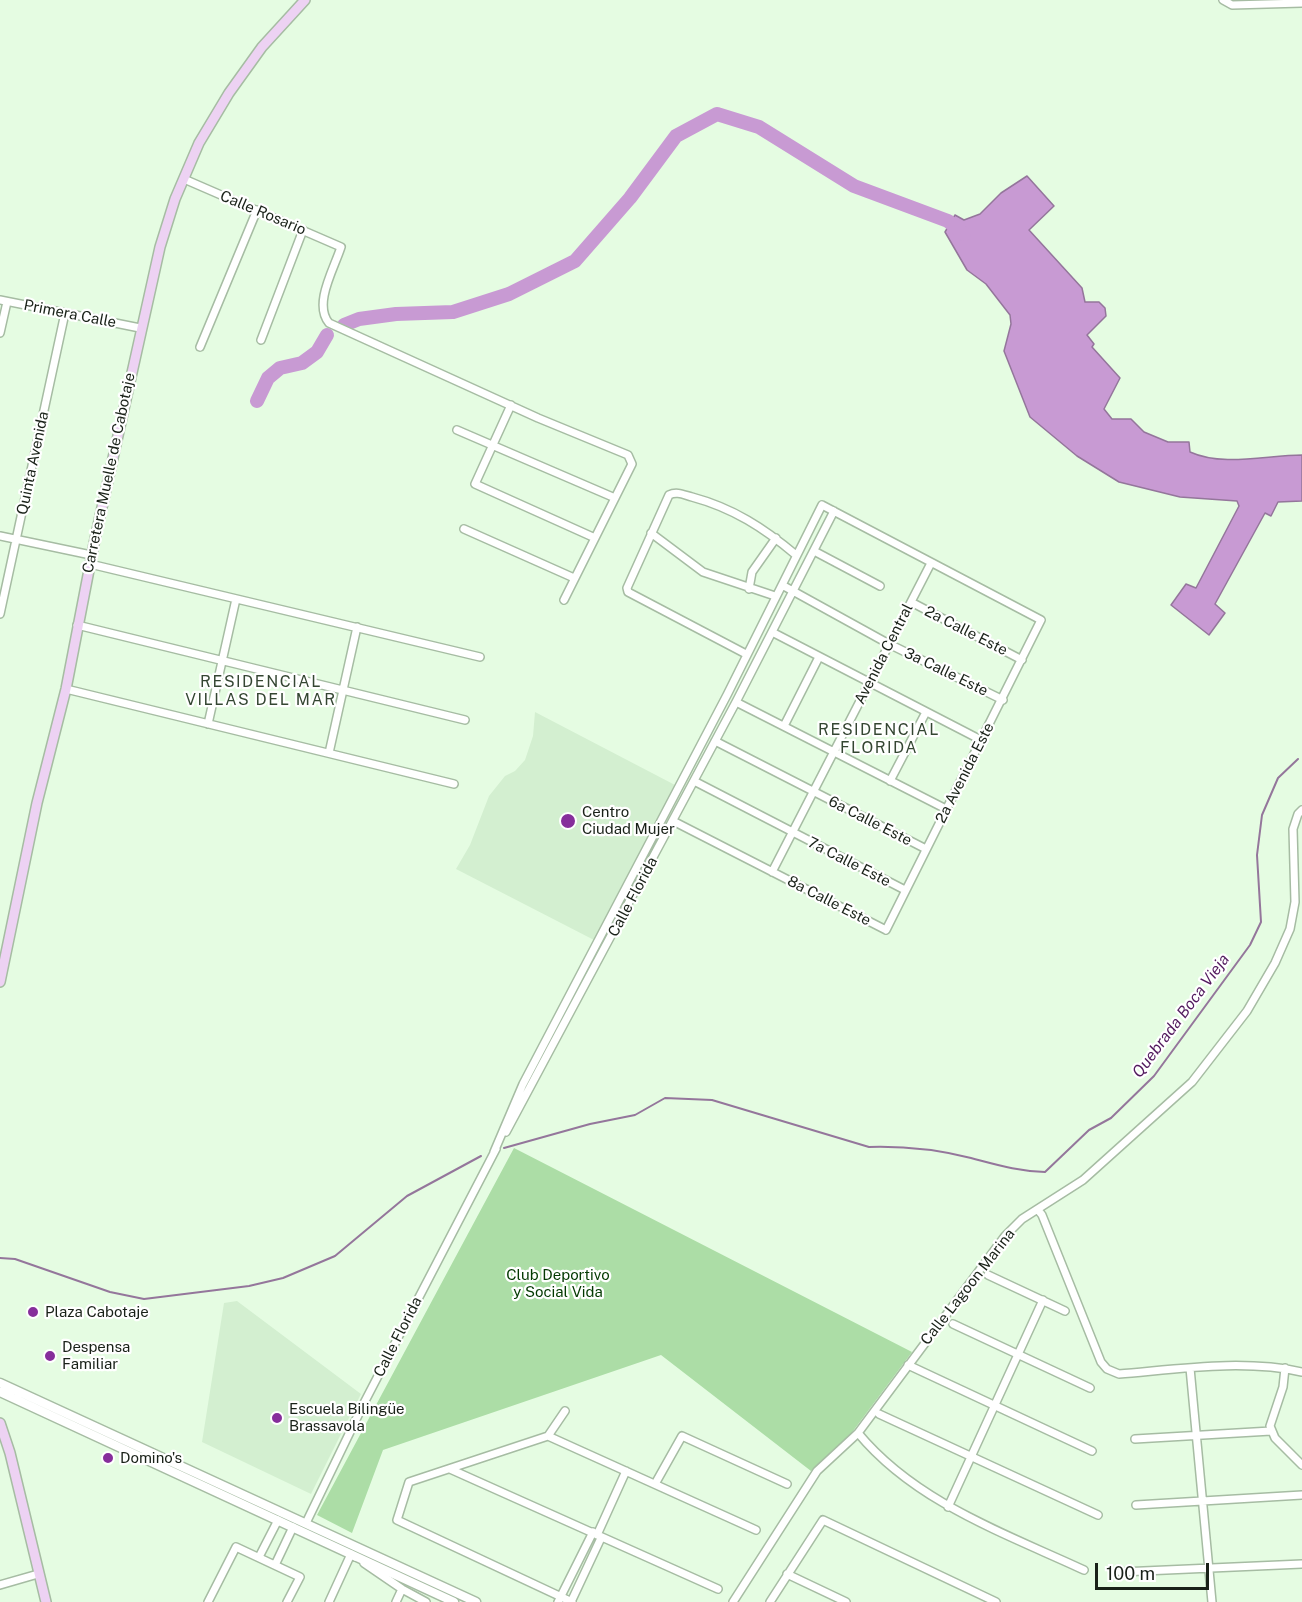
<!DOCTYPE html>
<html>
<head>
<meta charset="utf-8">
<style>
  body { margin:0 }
  #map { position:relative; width:1302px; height:1602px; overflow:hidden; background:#e5fce2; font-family:"Public Sans",sans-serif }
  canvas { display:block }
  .scale { position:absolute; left:1095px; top:1563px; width:114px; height:27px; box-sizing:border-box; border:3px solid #192118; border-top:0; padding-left:8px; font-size:18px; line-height:21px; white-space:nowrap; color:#192118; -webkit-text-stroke:4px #fff; paint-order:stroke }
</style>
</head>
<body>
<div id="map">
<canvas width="1302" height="1602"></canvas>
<div class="scale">100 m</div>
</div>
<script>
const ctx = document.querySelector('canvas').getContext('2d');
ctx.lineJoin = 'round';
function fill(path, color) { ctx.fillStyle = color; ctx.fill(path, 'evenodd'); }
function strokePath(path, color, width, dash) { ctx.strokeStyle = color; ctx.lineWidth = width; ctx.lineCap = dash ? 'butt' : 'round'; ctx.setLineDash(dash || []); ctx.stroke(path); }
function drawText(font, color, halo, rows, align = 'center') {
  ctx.font = font + ' "Public Sans",sans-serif'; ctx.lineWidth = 4.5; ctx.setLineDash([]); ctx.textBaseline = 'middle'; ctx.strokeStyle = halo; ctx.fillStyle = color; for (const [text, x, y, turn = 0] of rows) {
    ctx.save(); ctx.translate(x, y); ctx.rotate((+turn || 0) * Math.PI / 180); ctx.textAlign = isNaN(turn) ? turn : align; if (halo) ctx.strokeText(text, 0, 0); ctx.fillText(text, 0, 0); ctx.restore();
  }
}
fill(new Path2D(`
  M535,712L675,785L594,940L456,869L470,845L489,796L505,776L515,771L525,760L533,736Z
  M237,1301L361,1394L311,1494L202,1442L224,1303Z`), '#d3efd0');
fill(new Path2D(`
  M514,1148L912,1352L850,1435L811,1471L661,1355L383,1450L352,1533L317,1515Z`), '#acdda6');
const water = new Path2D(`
  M1027,176L1054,206L1029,230L1082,288L1085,302H1099L1105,308L1106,316L1087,335L1094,344L1092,347L1120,378L1104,409L1112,419H1131L1144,432L1168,442H1189L1190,452C1223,467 1267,455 1302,455V501L1278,502L1271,516L1265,513L1215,604L1225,613L1209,635L1171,605L1186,584L1196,588L1239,506L1237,501L1180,497L1119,482L1077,456L1030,417L1004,351L1011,324L1010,315L986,284L967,270L945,232L955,215L964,220L980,214L1001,193Z`);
fill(water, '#c89ad3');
strokePath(water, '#94769b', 1.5);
strokePath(new Path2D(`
  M504,1148L590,1124L635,1115L665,1098L712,1100L869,1147C903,1146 939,1150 971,1158C998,1165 1017,1171 1045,1172L1089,1130L1111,1118L1154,1076L1250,945L1261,922L1257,855L1262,815L1278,778L1298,759
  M0,1258L15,1259L110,1292L144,1299L249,1286L283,1278L335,1256L407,1196L481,1156`), '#94769b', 2);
strokePath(new Path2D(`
  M344,325L359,319L396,314L453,312L509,294L575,261L630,198L676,136L717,114L759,127L854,186L948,221L964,234
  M257,401L268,378L280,368L302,363L317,352L327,335`), '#c89ad3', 14);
const minor = new Path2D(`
  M1223,0L1232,5L1302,3
  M184,179L341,247C334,269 313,304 329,323L538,418L628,455L632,464L564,600
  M0,300L140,328
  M0,333L7,302
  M261,340L303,230
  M200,347L257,210
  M511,405L475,484L595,538
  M457,430L615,498
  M464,529L574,578
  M651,533L703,572L775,596
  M0,536L91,555
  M814,551L880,586
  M90,564L480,657
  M782,585L889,644L1003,700
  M749,589L752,572L776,538
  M911,602L1022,660
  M0,614L65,313
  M77,625L465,720
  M772,632L981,740
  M746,654L628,592L627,588L669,495C677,491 684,495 692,497C733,508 764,528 796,555
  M66,689L454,784
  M736,702L946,809
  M208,724L236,599
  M784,726L819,657
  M715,741L926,849
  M329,753L357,627
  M694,781L905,890
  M890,781L926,712
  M772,872L931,563
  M506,1132L736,702L834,511
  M494,1152L523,1084L727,695L822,505L1041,620L886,930L673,821
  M1038,1210L1042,1215L1101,1362L1107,1369L1119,1374C1179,1369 1243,1359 1302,1372
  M988,1275L1065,1311
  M953,1324L1090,1388
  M908,1365L1092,1451
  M1190,1368L1212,1602
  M1285,1368L1283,1387L1270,1426L1275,1438L1302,1465
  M565,1411L548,1436L409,1482L397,1520L572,1602
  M879,1414L1098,1515
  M858,1433C915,1502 1004,1533 1084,1570
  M548,1436L756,1530
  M1135,1439L1271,1431
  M450,1469L718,1589
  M655,1484L682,1436L787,1484
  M1136,1505L1302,1495
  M948,1507L1043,1300
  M306,1523L364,1403L496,1149
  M597,1535L626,1471
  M259,1557L278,1520
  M364,1563L402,1589L426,1602
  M275,1565L293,1527
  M1121,1572L1302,1564
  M787,1574L846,1602
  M0,1585L38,1574
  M208,1602L236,1547L300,1577L287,1602
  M329,1602L351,1554L355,1557
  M396,1602L402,1589
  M558,1602L593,1532
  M571,1602L601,1538
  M733,1602L817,1471L858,1433L1005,1236L1022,1219L1083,1180L1192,1082L1247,1011L1275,963L1290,929L1295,902L1293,829L1298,814L1302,810
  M770,1602L823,1520L996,1602`);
const tertiary = new Path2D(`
  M0,1383L476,1602
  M0,1392L454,1602`);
const secondary = new Path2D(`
  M0,982L37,803L66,689L95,539L160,247L175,199L199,143L229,93L262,47L305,0
  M0,1423L10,1453L46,1602`);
strokePath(minor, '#a6bca3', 10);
strokePath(tertiary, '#a6bca3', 11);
strokePath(secondary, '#a6bca3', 12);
strokePath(minor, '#fff', 7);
strokePath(tertiary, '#fff', 8);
strokePath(secondary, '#edd2f3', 9);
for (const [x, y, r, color] of [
  [568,821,8,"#862e9b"],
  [33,1312,6,"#862e9b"],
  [50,1356,6,"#862e9b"],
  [277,1418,6,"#862e9b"],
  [108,1458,6,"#862e9b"]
]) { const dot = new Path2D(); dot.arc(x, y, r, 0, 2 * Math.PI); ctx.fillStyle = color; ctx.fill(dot); strokePath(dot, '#fff', 2); }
drawText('15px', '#192118', '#fff', [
  ["Calle Rosario",263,213,23],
  ["Primera Calle",70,314,11],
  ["Quinta Avenida",33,463,-78],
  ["Carretera Muelle de Cabotaje",109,473,-78],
  ["2a Calle Este",966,631,27],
  ["Avenida Central",884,654,-63],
  ["3a Calle Este",946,672,26],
  ["2a Avenida Este",965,773,-63],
  ["6a Calle Este",870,821,27],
  ["7a Calle Este",849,862,27],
  ["Calle Florida",633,897,-62],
  ["8a Calle Este",829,901,27],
  ["Calle Lagoon Marina",968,1287,-52],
  ["Calle Florida",398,1337,-63]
]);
drawText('15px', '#192118', '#fff', [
  ["Centro",582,812],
  ["Ciudad Mujer",582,829],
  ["Plaza Cabotaje",45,1312],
  ["Despensa",62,1347],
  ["Familiar",62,1364],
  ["Escuela Bilingüe",289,1409],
  ["Brassavola",289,1426],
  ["Domino's",120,1458]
], 'left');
drawText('15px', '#033901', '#fff', [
  ["Club Deportivo",558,1275],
  ["y Social Vida",558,1292]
]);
ctx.letterSpacing = '1.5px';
drawText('16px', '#344632', '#fff', [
  ["RESIDENCIAL",261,682],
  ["VILLAS DEL MAR",261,700],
  ["RESIDENCIAL",879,730],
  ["FLORIDA",879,748]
]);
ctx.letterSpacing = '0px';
drawText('italic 16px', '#521a5e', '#fff', [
  ["Quebrada Boca Vieja",1181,1016,-53]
]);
</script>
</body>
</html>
